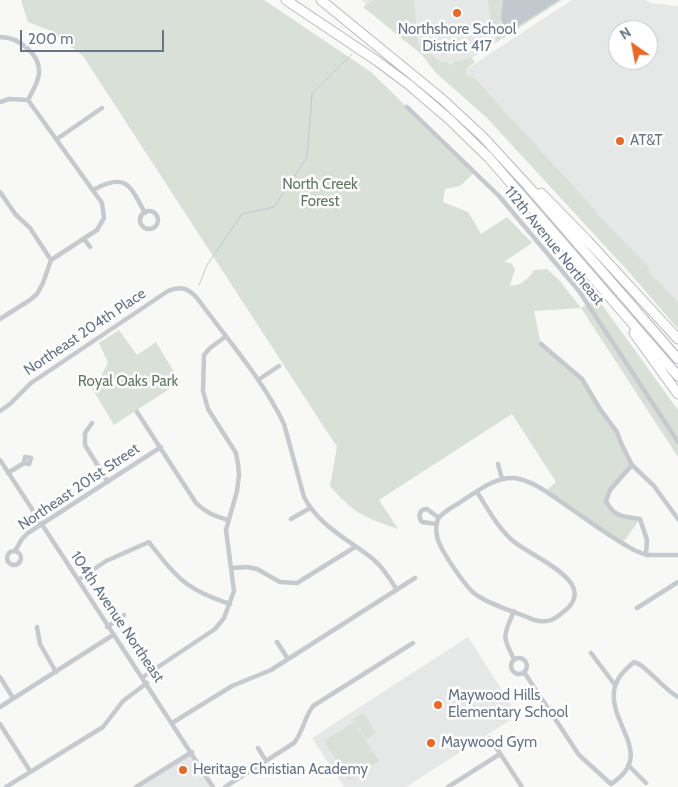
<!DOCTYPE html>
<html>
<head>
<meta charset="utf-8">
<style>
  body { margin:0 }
  #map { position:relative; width:678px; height:787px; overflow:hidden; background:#f8f8f6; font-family:Cabin,sans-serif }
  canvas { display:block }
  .north { position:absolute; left:608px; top:20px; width:50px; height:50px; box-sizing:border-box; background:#fff; border:1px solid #c2c8cf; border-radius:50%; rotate:327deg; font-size:14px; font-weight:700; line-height:20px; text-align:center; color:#677587 }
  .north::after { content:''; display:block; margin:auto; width:18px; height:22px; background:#e66928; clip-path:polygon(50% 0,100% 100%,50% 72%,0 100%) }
  .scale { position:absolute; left:20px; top:30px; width:144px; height:22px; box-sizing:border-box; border:2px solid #677587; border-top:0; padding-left:6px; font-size:15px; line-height:18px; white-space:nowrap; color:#677587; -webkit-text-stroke:4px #fff; paint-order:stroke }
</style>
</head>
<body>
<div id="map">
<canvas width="678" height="787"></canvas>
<div class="north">N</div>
<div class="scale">200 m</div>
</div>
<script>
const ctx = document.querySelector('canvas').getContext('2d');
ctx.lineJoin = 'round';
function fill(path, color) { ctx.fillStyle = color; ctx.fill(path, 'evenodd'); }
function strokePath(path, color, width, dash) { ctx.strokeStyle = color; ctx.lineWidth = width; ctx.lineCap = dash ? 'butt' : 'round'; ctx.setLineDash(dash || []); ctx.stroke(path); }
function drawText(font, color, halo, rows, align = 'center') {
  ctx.font = font + ' Cabin,sans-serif'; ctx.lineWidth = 5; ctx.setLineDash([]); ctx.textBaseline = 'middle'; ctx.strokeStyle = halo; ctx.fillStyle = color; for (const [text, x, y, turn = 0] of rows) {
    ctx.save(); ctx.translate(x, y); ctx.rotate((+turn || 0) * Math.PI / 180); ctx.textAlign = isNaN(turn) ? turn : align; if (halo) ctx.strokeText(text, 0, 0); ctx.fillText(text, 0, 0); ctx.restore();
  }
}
fill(new Path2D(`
  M361,0H488L490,19L497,42L447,74Z
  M572,0H646L650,3L678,6V313L459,74ZM618,30H648V60H618Z
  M468,637L518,715L406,787H344L312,738Z
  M192,752L213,787H136Z`), '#e6e7e7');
fill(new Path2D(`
  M21,0H264L371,72L474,173L460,186L445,189L443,202L468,212L481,234L507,217L532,243L504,262L511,263L515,269L510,285C521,287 529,278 534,270L547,269L560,281L581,308L598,299L678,410V457L581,308L534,311L541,344L575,372L612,424L632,465L610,490L606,501L617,515L640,519L622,544L546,491L556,482L512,414L379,500L398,529C364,517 354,514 330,486L337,447L83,56L51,31L28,22Z
  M374,0H414L418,44L440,62H446L451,65L456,61H461L471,57L475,62L466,69V75L475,79L595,210L596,213L648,266L650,273L678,303V329L628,271L486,117L436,73L421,54L363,7Z
  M488,0H562L497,42L490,19Z
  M119,330L137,355L156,342L180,382L114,425L90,385L101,376L108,363L99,343Z
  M364,713L376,733L366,739L353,719Z
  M354,722L379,761L349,780L324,741Z`), '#d9e0d7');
fill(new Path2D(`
  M503,0H559L512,30L504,28L501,18Z`), '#c1c9cf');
strokePath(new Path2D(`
  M199,285L207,265L242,214L274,207L307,157L312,94L352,54`), '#c1c9cf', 1);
const highway = new Path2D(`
  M286,0L377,61L408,84L449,119L489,158L678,376
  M321,0L442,99L482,136L528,186L678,359
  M541,193L586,239L678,339
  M634,333L678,394`);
strokePath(highway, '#b9bbbf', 11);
strokePath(new Path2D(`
  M0,37C18,37 41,54 39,74C38,83 32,92 28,100
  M0,102L9,99L28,100
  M407,107L499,196L579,291L678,442
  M57,139L102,108
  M93,190C126,172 130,185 145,213
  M0,192L16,215L30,228L51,260
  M140 220a9 9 0 1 1 18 0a9 9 0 1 1-18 0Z
  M84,239L90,247
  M0,319L30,300L37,294L43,283L51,260L97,230L104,218L102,203L28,100
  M541,344L582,379L600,409L617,432L621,443L632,465L654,486L678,519
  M258,380L279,366
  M0,411L10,404L31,383L168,291C181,285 189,289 197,298C227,339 262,378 284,424L304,497C320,527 348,539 373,559C383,567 390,579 397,590
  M137,412L196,503C206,513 215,516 228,520
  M92,423L85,433V445L108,482
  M0,460L213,787
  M498,464L502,479
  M632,465L610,490L606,501C615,518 623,516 640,519L647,540L646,555
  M8,473L24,463L29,464L31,458L25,457L24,463
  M477,492C488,509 498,528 513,541C533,558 603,583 562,613C553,621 546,623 534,620C516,612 495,607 478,596C467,590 446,557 440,545C436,538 435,526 438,519C443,511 455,506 462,501C478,491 494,477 514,478C533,480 552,496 567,506C589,521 610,537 634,550L646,555H678
  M291,519L310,508
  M437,524L422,522C417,516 420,509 427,509L439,518
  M15,551L22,539L28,533L161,447
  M7 558a7 7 0 1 1 14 0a7 7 0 1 1-14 0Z
  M232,568L247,567L257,569L280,582L297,583L355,547
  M78,580L106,561L149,542C176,578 187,590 230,604
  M637,608L678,582
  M514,611C504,635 501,635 514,659
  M37,627L40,644L56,672
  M107,627L124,615
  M277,642L288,659
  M591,653L615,685
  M511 666a8 8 0 1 1 16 0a8 8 0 1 1-16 0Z
  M524,672L579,755L611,784C658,754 605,723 615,686C618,676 626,669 634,662C645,664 664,690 678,697
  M0,677L13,698
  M143,677L215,629L224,618L234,591L226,530L237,491L239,475L238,464L236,453L208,409L203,391L204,355L210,348L225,337
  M0,707L113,635
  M172,723L232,686L271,670L415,578
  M0,724L30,771
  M490,738L522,787
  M258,748L266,761
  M628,765L646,783
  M6,787L103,727L123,701L147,683
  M136,787L192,752
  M225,787L294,743C303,732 304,718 313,706L413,643
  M448,787L500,754`), '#c6c9cd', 4.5);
strokePath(highway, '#fff', 9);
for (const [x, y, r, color] of [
  [457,13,5,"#e66928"],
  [620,141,5,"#e66928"],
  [438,705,5,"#e66928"],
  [431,743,5,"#e66928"],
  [183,770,5,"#e66928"]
]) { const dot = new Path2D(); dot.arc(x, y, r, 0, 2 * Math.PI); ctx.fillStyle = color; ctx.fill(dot); strokePath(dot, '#fff', 2); }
drawText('15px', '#677587', '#fff', [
  ["Northshore School",457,30,"center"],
  ["District 417",457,47,"center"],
  ["AT&T",630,141],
  ["Maywood Hills",448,696],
  ["Elementary School",448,713],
  ["Maywood Gym",441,743],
  ["Heritage Christian Academy",193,770]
], 'left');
drawText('15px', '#647962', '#fff', [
  ["North Creek",320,185],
  ["Forest",320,202],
  ["Royal Oaks Park",128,382]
]);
drawText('15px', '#677587', '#fff', [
  ["112th Avenue Northeast",554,246,51],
  ["Northeast 204th Place",85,332,-34],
  ["Northeast 201st Street",79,487,-34],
  ["104th Avenue Northeast",117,617,56]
]);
</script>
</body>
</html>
